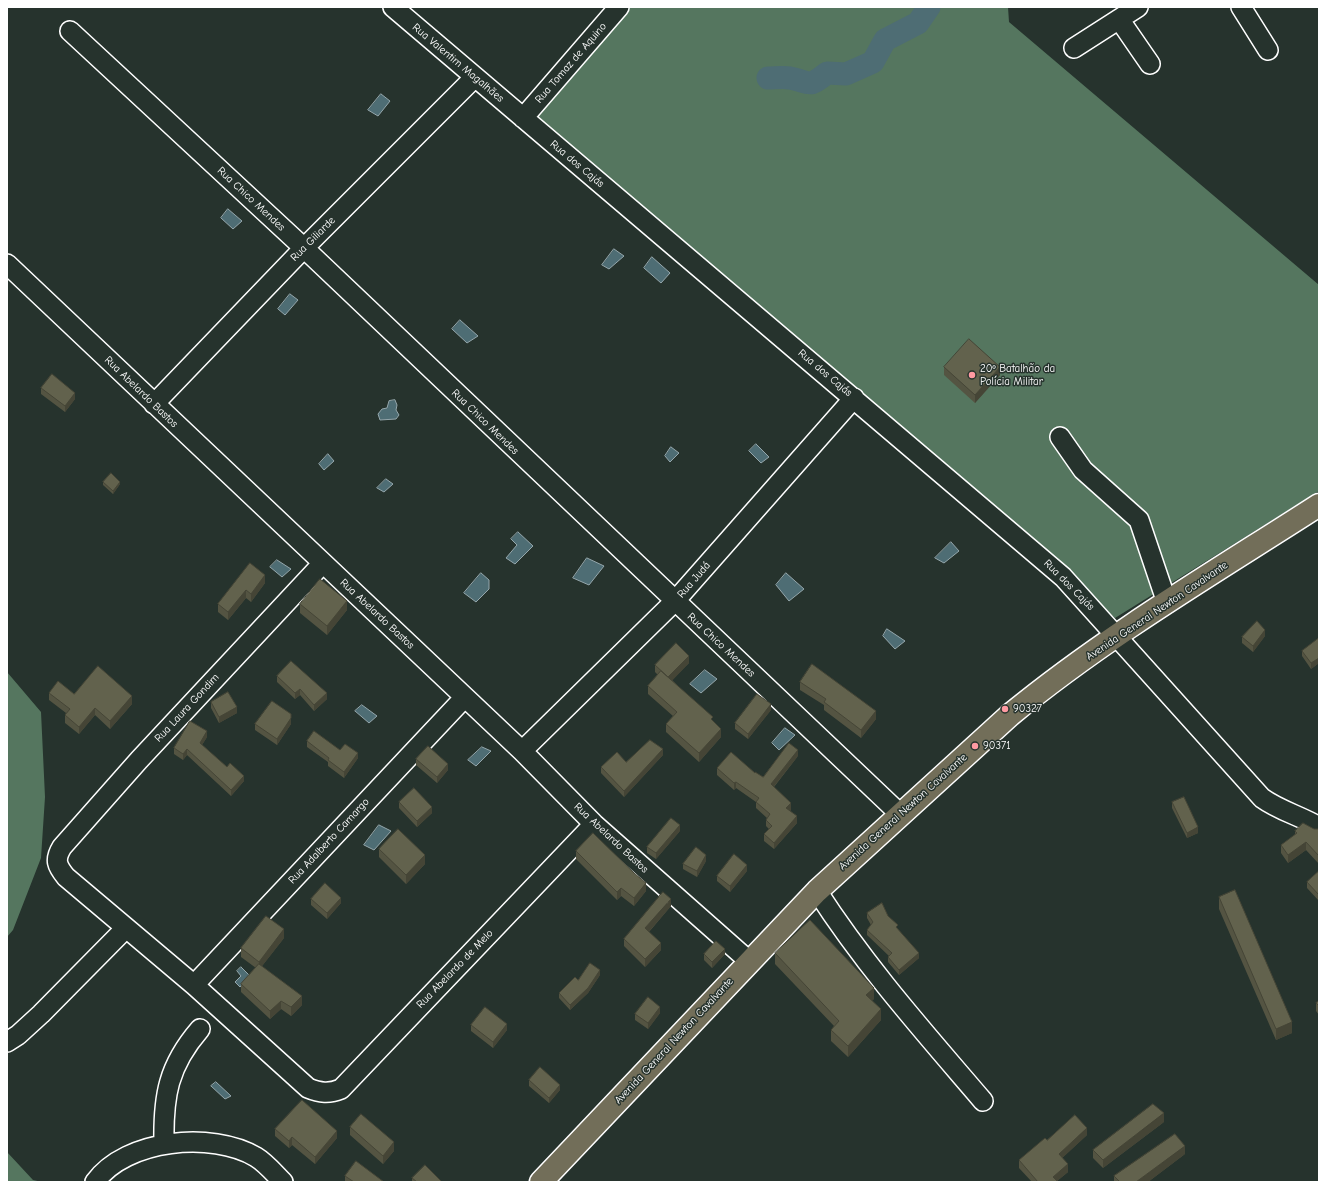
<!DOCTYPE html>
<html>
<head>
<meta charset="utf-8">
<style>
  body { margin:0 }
  #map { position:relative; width:1326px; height:1189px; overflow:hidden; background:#26332d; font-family:"Comic Neue",sans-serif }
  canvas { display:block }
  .frame { position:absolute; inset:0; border:8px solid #fff; pointer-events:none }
</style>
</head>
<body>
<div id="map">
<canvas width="1326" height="1189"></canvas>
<div class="frame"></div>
</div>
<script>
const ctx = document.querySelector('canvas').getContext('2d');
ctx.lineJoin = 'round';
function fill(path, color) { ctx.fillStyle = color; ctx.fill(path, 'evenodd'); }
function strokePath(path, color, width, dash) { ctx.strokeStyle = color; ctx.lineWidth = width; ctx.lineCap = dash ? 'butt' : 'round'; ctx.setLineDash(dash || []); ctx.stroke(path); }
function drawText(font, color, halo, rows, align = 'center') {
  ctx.font = font + ' "Comic Neue",sans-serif'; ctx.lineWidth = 3; ctx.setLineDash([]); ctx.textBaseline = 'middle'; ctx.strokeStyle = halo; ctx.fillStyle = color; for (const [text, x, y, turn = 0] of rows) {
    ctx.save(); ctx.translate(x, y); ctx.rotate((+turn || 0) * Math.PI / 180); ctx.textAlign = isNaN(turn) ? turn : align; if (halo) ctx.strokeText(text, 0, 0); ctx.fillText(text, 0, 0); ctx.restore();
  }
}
fill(new Path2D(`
  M628,7H1008L1009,22L1319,285V491L1115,618L976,494L532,119Z
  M7,672L41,712L45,797L41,858L13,930L7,937Z
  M7,1152L33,1180L42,1182H7Z`), '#55765f');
const water = new Path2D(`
  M381,94L390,101L378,116L368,110Z
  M228,209L242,221L233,229L221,218Z
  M614,249L624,256L609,269L602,265Z
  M652,257L670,273L661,283L644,268Z
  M290,294L298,300L285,315L278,309Z
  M460,320L478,336L467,343L452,329Z
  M395,400L397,405L396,410L399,415L396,419L380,420L378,414L382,409L387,408L389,401Z
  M756,444L769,457L761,463L749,451Z
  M671,447L679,453L670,462L665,456Z
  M328,454L334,461L324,470L319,464Z
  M386,479L393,484L384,492L377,488Z
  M518,532L533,546L515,564L506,558L517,545L511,539Z
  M951,542L959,551L944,563L935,558Z
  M587,558L604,566L589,585L573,578Z
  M277,560L291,569L282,577L270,567Z
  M481,573L489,580V589L476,602L464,593Z
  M786,573L804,589L789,601L776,585Z
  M887,629L905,641L895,649L883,636Z
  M705,670L717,679L701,693L690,684Z
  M362,705L377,716L369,723L355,711Z
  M785,728L795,735L779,750L772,743Z
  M482,747L491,751L476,766L468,760Z
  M379,825L391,831L374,850L364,845Z
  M241,967L250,976L240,987L235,982L241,976L237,971Z
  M216,1082L231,1096L225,1099L211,1086Z`);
fill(water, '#4e6d74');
strokePath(water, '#95a7ac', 1);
strokePath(new Path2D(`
  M768,78C775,78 783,77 790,78C811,82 807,89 827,73L846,74L873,62L885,40L918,23L929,7`), '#4e6d74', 23);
const minor = new Path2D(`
  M393,7L1063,577L1262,798C1280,811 1301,816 1319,827
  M1241,7L1268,50
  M1119,19L1150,64
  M70,31L304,248L900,814
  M1074,48L1138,7
  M523,118L619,7
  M7,264L522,751L594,824L749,961
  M154,404L304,248L475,77
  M1060,437L1083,470L1139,520L1167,603
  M323,563L139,760L62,847C54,860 57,866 66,877L194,985L308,1088C320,1093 329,1094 341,1089L594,824
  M522,751L675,601L854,398
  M817,891C866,967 925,1033 983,1101
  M194,985L465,697
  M7,1042L18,1035L41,1014L125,929
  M164,1144C163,1096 168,1066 200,1029
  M95,1182C126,1139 212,1131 256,1157C266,1163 275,1174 283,1182`);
const major = new Path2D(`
  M541,1182L817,891L1010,715C1106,636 1215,572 1319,505`);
strokePath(minor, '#fff', 22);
strokePath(major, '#fff', 25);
strokePath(minor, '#26332d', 19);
strokePath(major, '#726e59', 22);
fill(new Path2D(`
  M944,367L1000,375L975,403L944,375Z
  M41,388L75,399L65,412L41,394Z
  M103,482L120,484L113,494L103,485Z
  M250,563L265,583L251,602L246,598L228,620L218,612V604Z
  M300,604L347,610L327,635L300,613Z
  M1265,636L1253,652L1242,643V637Z
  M1319,638V663L1311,669L1302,656V651Z
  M689,663L672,680L713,722L721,737L699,762L666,732V724L673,716L648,694V686L658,675L655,672V665Z
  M277,676L327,699L314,711L300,695L295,699L277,682Z
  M800,682L876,719L861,738L824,710V705L800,690Z
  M49,693L74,694L132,704L110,729L95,715L79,734L65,723V715L66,713L49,700Z
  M211,702L237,713L219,723L211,708Z
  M771,710L748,739L735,729V723Z
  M255,724H291L277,745L255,730Z
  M207,737L202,745L227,767L244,781L231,796L187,755L183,760L174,754V748Z
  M307,741L340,750L358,758L344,778L328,766V762L307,747Z
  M663,755L624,797L601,773V767Z
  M798,756L774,787L791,810L790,811L797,823L774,849L764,841V834L769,829L766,826V820L767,818L756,808V802L736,788L734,790L717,775V768L755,773L763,777Z
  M416,759L448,770L437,783L416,765Z
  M399,802L432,813L417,827L399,808Z
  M1172,802L1198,833L1187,838L1172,808Z
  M1319,829V864L1306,850L1288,863L1281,853V845L1295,835V831Z
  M680,831L656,859L647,853V847Z
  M379,849L425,864L406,884L379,857Z
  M576,851L646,891L634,906L621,896L617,900L576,859Z
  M706,861L697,877L683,869V864Z
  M747,871L730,892L717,881V876Z
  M1319,871V901L1307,888V882Z
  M1219,897L1292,1033L1276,1040L1219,909Z
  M311,899L341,903L327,919L311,905Z
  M671,906L649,932L661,950L645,967L624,946V939Z
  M867,913L888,916L919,958L899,975L888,962V957L889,956L867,935V930L871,925L867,918Z
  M284,938L262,966L302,1005L291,1016L281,1009L270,1019L241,992V984L256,968L241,957V948Z
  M775,953L874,999L872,1000L881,1020L848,1057L831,1041V1030L834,1026L775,964Z
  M704,954H725L712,968L704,960Z
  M600,975L588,993L570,1010L559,998V993L578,980Z
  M1319,1001V1015L1316,1011V1003Z
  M660,1013L648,1029L635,1020V1014Z
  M471,1025L507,1030L493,1048L471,1031Z
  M529,1080L560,1090L549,1103L529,1086Z
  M1164,1122L1103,1168L1093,1158V1150Z
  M350,1127L394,1151L383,1164L350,1135Z
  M275,1129L337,1138L315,1164L292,1145L289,1148L275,1136Z
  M1087,1135L1062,1158L1068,1172L1057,1181L1058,1182H1032L1019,1168V1160L1047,1140Z
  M1185,1154L1148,1182H1114V1176Z
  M345,1176L384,1182H346L345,1181Z
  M412,1178L442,1182H412Z`), '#545442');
fill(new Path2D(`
  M1000,367V375L975,403V395Z
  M75,393V399L65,412V406Z
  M120,482V484L113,494V491Z
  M265,575V583L251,602V594Z
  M246,590V598L228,620V612Z
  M347,601V610L327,635V626Z
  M1265,630V636L1253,652V646Z
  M689,656V663L668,685V677Z
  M1319,658V663L1311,669V663Z
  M300,689V695L295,699V693Z
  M327,693V699L314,711V705Z
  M132,696V704L110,729V721Z
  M771,704V710L748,739V734Z
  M237,707V713L219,723V717Z
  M95,708V715L79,734V727Z
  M876,711V719L861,738V730Z
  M291,718V724L277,745V739Z
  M721,729V737L699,762V753Z
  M207,731V737L200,748V743Z
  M187,749V755L183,760V754Z
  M663,749V755L624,797V791Z
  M798,750V756L771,790V784Z
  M358,753V758L344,778V772Z
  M448,764V770L437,783V777Z
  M244,776V781L231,796V790Z
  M736,782V788L734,790V783Z
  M791,803V810L786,815V808Z
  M432,807V813L417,827V821Z
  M797,816V823L774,849V843Z
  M680,825V831L656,859V853Z
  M1198,827V833L1187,838V833Z
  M1306,842V850L1288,863V855Z
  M425,855V864L406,884V875Z
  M706,855V861L697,877V871Z
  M747,865V871L730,892V886Z
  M646,883V891L634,906V898Z
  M621,888V896L617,900V892Z
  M341,898V903L327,919V913Z
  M671,899V906L645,936V928Z
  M284,929V938L259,970V962Z
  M661,943V950L645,967V959Z
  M725,949V954L712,968V962Z
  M919,953V958L899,975V970Z
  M600,970V975L588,993L570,1010V1005Z
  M874,988V999L866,1006V995Z
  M302,996V1005L291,1016V1007Z
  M281,1001V1009L270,1019V1011Z
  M660,1007V1013L648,1029V1023Z
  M881,1009V1020L848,1057V1046Z
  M1292,1022V1033L1276,1040V1029Z
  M507,1024V1030L493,1048V1042Z
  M560,1085V1090L549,1103V1098Z
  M1164,1113V1122L1103,1168V1160Z
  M1087,1128V1135L1059,1161V1154Z
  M337,1131V1138L315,1164V1157Z
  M292,1137V1145L289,1148V1141Z
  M394,1142V1151L383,1164V1156Z
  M1185,1146V1154L1148,1182H1136Z
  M1068,1164V1172L1056,1182L1053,1177Z`), '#454536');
const building = new Path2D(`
  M969,339L1000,367L975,395L944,367Z
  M52,374L75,393L65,406L41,388Z
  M111,473L120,482L113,491L103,482Z
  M250,563L265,575L251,594L246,590L228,612L218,604Z
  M320,579L347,601L327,626L300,604Z
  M1257,621L1265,630L1253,646L1242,637Z
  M1319,638V658L1311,663L1302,651Z
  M676,643L689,656L668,677L655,665Z
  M291,661L327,693L314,705L300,689L295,693L277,676Z
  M812,664L876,711L861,730L824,702L826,699L800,682Z
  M98,666L132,696L110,721L95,708L79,727L65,715L70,709L49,693L58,681L74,694Z
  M661,671L713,717L711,719L721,729L699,753L666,724L677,712L648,686Z
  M228,692L237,707L219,717L211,702Z
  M757,694L771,704L748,734L735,723Z
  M272,701L291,714V718L277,739L255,724Z
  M190,721L207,731L200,743L227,767L230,763L244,776L231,790L187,749L183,754L174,748Z
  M314,731L340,750L345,744L358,753L344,772L328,760L329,758L307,741Z
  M650,740L663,749L624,791L601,767L617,752L626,762Z
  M789,743L798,750L771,784L791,803L786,808L797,816L774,843L764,834L772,826L766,820L770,814L756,802L759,798L736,782L734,783L717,768L731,752L755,773V772L763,777Z
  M428,746L448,764L437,777L416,759Z
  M414,788L432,807L417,821L399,802Z
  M1184,797L1198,827L1187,833L1172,802Z
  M671,818L680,825L656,853L647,847Z
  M1303,823L1314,829H1319V856L1306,842L1288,855L1281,845L1297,833L1295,831Z
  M398,829L425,855L406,875L379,849Z
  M593,833L634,873L646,883L634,898L621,888L617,892L576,851Z
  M696,847L706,855L697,871L683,864Z
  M734,854L747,865L730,886L717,876Z
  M1319,871V895L1307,882Z
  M325,883L341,898L327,913L311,899Z
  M1235,890L1292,1022L1276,1029L1219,897Z
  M663,892L671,899L645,928L661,943L645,959L624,939Z
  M882,903L888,916L898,925L896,927L919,953L899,970L888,957L892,953L867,930L873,922L867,913Z
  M266,916L284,929L259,962L241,948Z
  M810,920L874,988L866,995L881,1009L848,1046L831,1030L839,1021L775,953Z
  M716,941L725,949L712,962L704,954Z
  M590,963L600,970L588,988L570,1005L559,993L575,977L578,980Z
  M259,964L302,996L291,1007L281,1001L270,1011L241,984Z
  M648,997L660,1007L648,1023L635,1014Z
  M1319,1001V1006L1316,1003Z
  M485,1007L507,1024L493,1042L471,1025Z
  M540,1067L560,1085L549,1098L529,1080Z
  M302,1100L337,1131L315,1157L292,1137L289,1141L275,1129Z
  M1153,1104L1164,1113L1103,1160L1093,1150Z
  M361,1114L394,1142L383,1156L350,1127Z
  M1075,1115L1087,1128L1059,1154L1068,1164L1053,1177L1058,1182H1038L1019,1160L1045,1138L1047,1140Z
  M1175,1134L1185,1146L1136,1182H1120L1114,1176Z
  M356,1161L384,1182H354L345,1176Z
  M425,1165L442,1182H417L412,1178Z`);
fill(building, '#62624d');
strokePath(building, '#454536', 1);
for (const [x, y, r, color] of [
  [972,375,4,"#ff9aa2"],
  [1005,709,4,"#ff9aa2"],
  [975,746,4,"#ff9aa2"]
]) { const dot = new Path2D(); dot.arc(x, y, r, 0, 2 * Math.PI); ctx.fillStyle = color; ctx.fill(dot); strokePath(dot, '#26332d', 1.5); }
drawText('11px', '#fff', '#26332d', [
  ["Rua Valentim Magalhães",458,63,40],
  ["Rua Tomaz de Aquino",571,63,-49],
  ["Rua dos Cajás",577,164,40],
  ["Rua Chico Mendes",251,199,43],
  ["Rua Giliarde",313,239,-45],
  ["Rua dos Cajás",825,373,40],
  ["Rua Abelardo Bastos",141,392,44],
  ["Rua Chico Mendes",485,422,44],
  ["Rua Judá",694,580,-49],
  ["Rua dos Cajás",1069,585,45],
  ["Avenida General Newton Cavalvante",1157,611,-34],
  ["Rua Abelardo Bastos",377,614,43],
  ["Rua Chico Mendes",721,645,43],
  ["Rua Laura Gondim",187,708,-47],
  ["Avenida General Newton Cavalvante",903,812,-42],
  ["Rua Abelardo Bastos",611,838,43],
  ["Rua Adalberto Camargo",329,841,-47],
  ["Rua Abelardo de Melo",455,969,-46],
  ["Avenida General Newton Cavalvante",674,1041,-47]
]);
drawText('11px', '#fff', '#26332d', [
  ["20º Batalhão da",980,369],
  ["Polícia Militar",980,382],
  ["90327",1013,709],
  ["90371",983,746]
], 'left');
</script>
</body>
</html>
